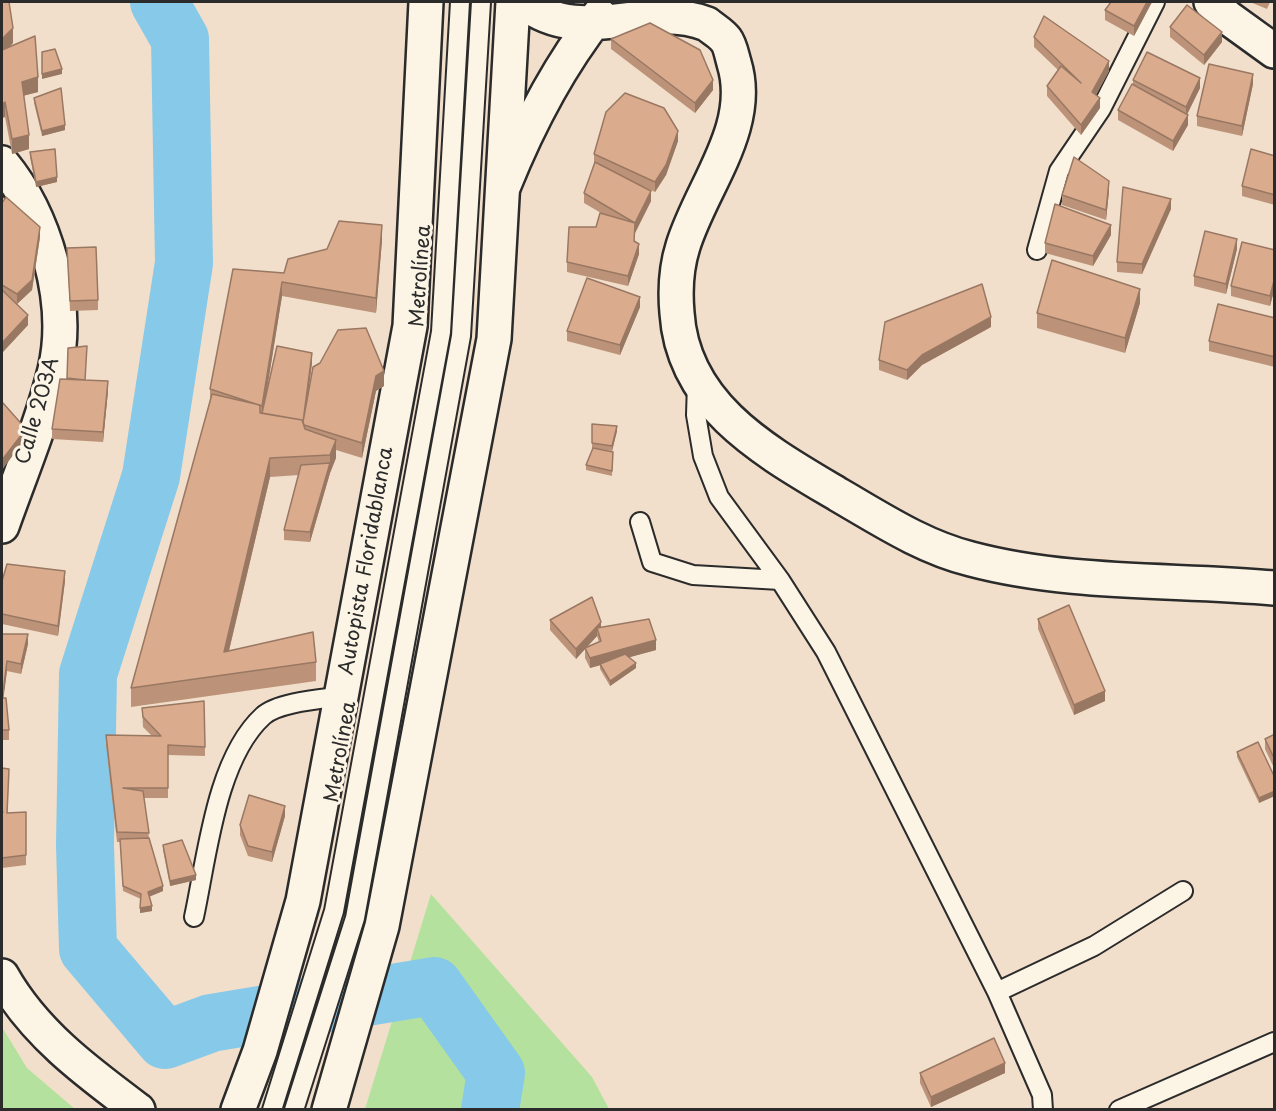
<!DOCTYPE html>
<html>
<head>
<meta charset="utf-8">
<style>
  body { margin:0 }
  #map { position:relative; width:1276px; height:1111px; overflow:hidden; background:#f2dfcb; font-family:"Playpen Sans",sans-serif }
  canvas { display:block }
  .frame { position:absolute; inset:0; border:3px solid #2b2b2b; pointer-events:none }
</style>
</head>
<body>
<div id="map">
<canvas width="1276" height="1111"></canvas>
<div class="frame"></div>
</div>
<script>
const ctx = document.querySelector('canvas').getContext('2d');
ctx.lineJoin = 'round';
function fill(path, color) { ctx.fillStyle = color; ctx.fill(path, 'evenodd'); }
function strokePath(path, color, width, dash) { ctx.strokeStyle = color; ctx.lineWidth = width; ctx.lineCap = dash ? 'butt' : 'round'; ctx.setLineDash(dash || []); ctx.stroke(path); }
function drawText(font, color, halo, rows, align = 'center') {
  ctx.font = font + ' "Playpen Sans",sans-serif'; ctx.lineWidth = 6; ctx.setLineDash([]); ctx.textBaseline = 'middle'; ctx.strokeStyle = halo; ctx.fillStyle = color; for (const [text, x, y, turn = 0] of rows) {
    ctx.save(); ctx.translate(x, y); ctx.rotate((+turn || 0) * Math.PI / 180); ctx.textAlign = isNaN(turn) ? turn : align; if (halo) ctx.strokeText(text, 0, 0); ctx.fillText(text, 0, 0); ctx.restore();
  }
}
fill(new Path2D(`
  M431,894L592,1077L609,1109H365Z
  M2,1027L27,1068L75,1109H2Z`), '#b5e19f');
strokePath(new Path2D(`
  M159,2L180,39L184,263L151,476L88,674L85,845L88,949L165,1040L211,1023L434,986L496,1073L490,1110`), '#87c9e8', 58);
const service = new Path2D(`
  M1037,250L1059,171L1101,109L1155,2
  M697,383L696,415L703,456L719,497L780,580L826,652L997,992L1042,1095L1043,1110
  M640,522L652,562L693,575L780,580
  M194,917C207,857 216,759 263,716C278,702 323,699 343,696
  M997,992L1094,946L1183,891
  M272,1110L334,911L441,332L460,2
  M294,1110L355,918L461,336L481,2
  M1119,1110L1274,1042`);
const minor = new Path2D(`
  M1211,2L1227,17L1274,51
  M2,163C45,215 71,302 55,370C42,423 20,475 2,526
  M2,976C34,1033 87,1072 138,1110`);
const tertiary = new Path2D(`
  M523,2C582,48 644,0 707,24C713,29 722,34 726,40C730,45 732,56 734,63C754,127 701,187 683,246C676,268 675,291 677,313C683,407 767,452 839,495C882,520 923,547 971,559C1069,585 1174,579 1274,588
  M504,185C529,123 558,67 599,15`);
const trunk = new Path2D(`
  M238,1110L260,1051L303,901L410,326L426,2
  M329,1110L382,926L494,339L513,2`);
strokePath(service, '#2b2b2b', 22);
strokePath(minor, '#2b2b2b', 38);
strokePath(tertiary, '#2b2b2b', 38);
strokePath(trunk, '#2b2b2b', 38);
strokePath(service, '#fcf5e5', 18);
strokePath(minor, '#fcf5e5', 33);
strokePath(tertiary, '#fcf5e5', 33);
strokePath(trunk, '#fcf5e5', 33);
fill(new Path2D(`
  M2,2L13,43L8,48L38,92L23,96L29,149L12,154L5,117L2,118Z
  M1152,2L1134,36L1105,20V10Z
  M1250,2H1270L1267,9Z
  M1170,27L1222,42L1204,65L1170,37Z
  M1034,37L1109,71L1096,95L1100,108L1081,135L1047,96V86L1058,70L1034,47Z
  M611,39L713,90L695,113L611,49Z
  M1133,80L1200,88L1187,115L1188,125L1173,151L1118,120V110L1133,85Z
  M1253,84L1242,136L1197,126V116Z
  M34,98L65,130L42,136L34,103Z
  M678,141L666,175L655,192L633,182L651,201L635,233L634,242L639,254L628,286L567,272V262L596,227L601,213L584,203V193L594,164V154Z
  M30,152L57,182L36,187L30,157Z
  M1275,156V205L1242,196V186Z
  M1109,191L1106,220L1062,205V195Z
  M2,203L40,237L32,290L17,304L28,325L2,353Z
  M1171,209L1142,274L1117,272V262Z
  M1111,235L1093,266L1045,253V243Z
  M382,240L376,313L282,296L267,387L312,363L309,387L384,386L376,391L362,458L336,450V458L330,473L310,542L284,540V530L299,475L270,477L229,651L316,662V681L131,707V688L210,402V389L284,273Z
  M67,248L98,300V310L70,311Z
  M1237,249L1226,294L1194,286V276Z
  M1275,250V287L1270,306L1231,296V286Z
  M1140,303L1125,353L1037,328V313Z
  M640,307L620,355L567,341V331Z
  M1275,318V367L1209,351V341Z
  M991,327L922,365L907,380L879,370V360Z
  M68,348L86,380L108,391L103,442L52,439V429L67,380Z
  M592,424L617,431L612,451L592,448Z
  M613,452L612,476L586,470V465Z
  M2,581H65L58,636L2,624Z
  M1038,619L1105,701L1074,715L1038,629Z
  M550,620L601,627L656,650L630,657L636,668L610,686L600,669V665L590,668L585,658V649L576,659L550,630ZM597,636L599,642L586,648Z
  M2,634L28,644L21,674L7,671L3,698L9,730V740H2Z
  M142,708L205,747V756L168,755V798H144L149,838L163,891L149,897L152,911L140,913L141,899L123,891L120,842H117L106,745V735L152,736L143,727Z
  M1275,734V770L1265,749V739Z
  M1237,752L1275,778L1259,803L1237,757Z
  M2,768L9,779L7,813L26,812V865L2,868Z
  M285,816L272,862L248,856L240,835V825Z
  M163,845L196,880L170,886L163,850Z
  M920,1073H1005L931,1107L920,1083Z`), '#bc9379');
fill(new Path2D(`
  M1147,2H1152L1134,36V26Z
  M13,28V43L2,54V39Z
  M1222,32V42L1204,65V55Z
  M1109,61V71L1092,102V92Z
  M62,69V74L42,79V74Z
  M1253,74V84L1242,136V126Z
  M38,77V92L22,96V82Z
  M1200,78V88L1186,116V107Z
  M713,80V90L695,113V103Z
  M1100,98V108L1081,135V125Z
  M5,102V117L2,118V104Z
  M1188,115V125L1173,151V141Z
  M65,125V130L42,136V131Z
  M678,131V141L666,175L655,192V182Z
  M29,135V149L12,154V139Z
  M57,177V182L36,187V182Z
  M1109,181V191L1106,220V210Z
  M651,191V201L635,233L634,251L635,223Z
  M1171,199V209L1142,274V264Z
  M382,225V240L376,313V298Z
  M1111,225V235L1093,266V256Z
  M40,227V237L32,290L17,304V294Z
  M1237,239V249L1226,294V284Z
  M639,244V254L628,286V276Z
  M1275,277V287L1270,306V296Z
  M282,282V296L262,421V406Z
  M1140,289V303L1125,353V338Z
  M640,297V307L620,355V345Z
  M28,315V325L2,353V343Z
  M991,317V327L922,365L907,380V370L922,355Z
  M312,353V363L304,425L303,424Z
  M384,371V386L376,391L362,458V443L376,376Z
  M108,381V391L103,442V432Z
  M617,426V431L612,451V446Z
  M26,429V438L2,470V460Z
  M336,440V458L330,473L310,542V532L330,463V455Z
  M270,458V477L224,671V652Z
  M65,571V581L58,636V626Z
  M601,622V632L597,628V636L576,659V649Z
  M28,634V644L21,674V664Z
  M656,640V650L590,668V658Z
  M7,661V671L3,702V692Z
  M636,663V668L610,686V681Z
  M1105,691V701L1074,715V705Z
  M1275,791V796L1259,803V798Z
  M285,806V816L272,862V852Z
  M196,875V880L170,886V881Z
  M163,886V891L148,897V892Z
  M152,906V911L140,913V908Z
  M1005,1063V1073L931,1107V1097Z`), '#997863');
const building = new Path2D(`
  M2,2H9L13,28L2,39Z
  M1111,2H1147L1134,26L1105,10Z
  M1187,5L1222,32L1204,55L1170,27Z
  M1044,16L1109,61L1092,92L1100,98L1081,125L1047,86L1061,66L1081,83L1034,37Z
  M650,23L700,50L713,80L695,103L611,39Z
  M35,36L38,77L22,82L29,135L12,139L5,102L2,104V47V50Z
  M55,49L62,69L42,74V52Z
  M1147,52L1200,78L1186,107L1133,80Z
  M1209,64L1253,74L1242,126L1197,116Z
  M1132,84L1188,115L1173,141L1118,110Z
  M61,88L65,125L42,131L34,98Z
  M625,93L664,108L678,131L666,165L655,182L594,154L606,112Z
  M55,149L57,177L36,182L30,152Z
  M1251,149L1275,156V195L1242,186Z
  M1074,157L1109,181L1106,210L1062,195Z
  M595,162L651,191L635,223L634,241L639,244L628,276L567,262L569,227H596L600,213L635,223L584,193Z
  M1123,187L1171,199L1142,264L1117,262Z
  M6,197L40,227L32,280L17,294L2,285V203Z
  M1055,204L1111,225L1093,256L1045,243Z
  M339,221L382,225L376,298L282,282L262,406L210,389L233,269L284,273L288,259L327,249Z
  M1205,231L1237,239L1226,284L1194,276Z
  M1242,242L1275,250V277L1270,296L1231,286Z
  M96,247L98,300L70,301L67,248Z
  M1052,260L1140,289L1125,338L1037,313Z
  M587,278L640,297L620,345L567,331Z
  M982,284L991,317L922,355L907,370L879,360L885,322Z
  M2,290L28,315L2,343Z
  M1218,304L1275,318V357L1209,341Z
  M366,328L384,371L376,376L362,443L304,425L303,422L313,367L320,363L338,330Z
  M87,346L85,380L67,378L68,348Z
  M277,346L312,353L303,422L302,420L262,413Z
  M60,379L108,381L103,432L52,429Z
  M212,394L260,405V413L302,420L305,429L336,440L330,455L270,458L224,652L313,632L316,662L131,688Z
  M3,403L26,429L2,460V404Z
  M592,424L617,426L612,446L592,443Z
  M593,448L613,452L612,471L586,465Z
  M330,463L310,532L284,530L301,465Z
  M7,564L65,571L58,626L2,614V581Z
  M592,597L601,622L576,649L550,620Z
  M1069,605L1105,691L1074,705L1038,619Z
  M649,619L656,640L590,658L585,648L601,641L597,628Z
  M2,634H28L21,664L7,661L3,692H2Z
  M625,654L636,663L610,681L600,664Z
  M2,698H6L9,730H2Z
  M204,701L205,747L168,745V788H123L143,791L149,833L117,832L106,735L161,736L143,717L142,708Z
  M1275,734V760L1265,739Z
  M1258,742L1275,778V791L1259,798L1237,752Z
  M2,768L9,769L7,813L26,812V855L2,858V812H3H2Z
  M249,795L285,806L272,852L248,846L240,825Z
  M149,838L163,886L148,892L152,906L140,908L141,894L123,886L120,839Z
  M182,840L196,875L170,881L163,845Z
  M994,1038L1005,1063L931,1097L920,1073Z`);
fill(building, '#dbab8d');
strokePath(building, '#997863', 1.5);
drawText('20px', '#2b2b2b', '#fcf5e5', [
  ["Metrolínea",421,276,-86],
  ["Calle 203A",38,411,-74],
  ["Autopista Floridablanca",367,561,-80],
  ["Metrolínea",341,752,-80]
]);
</script>
</body>
</html>
